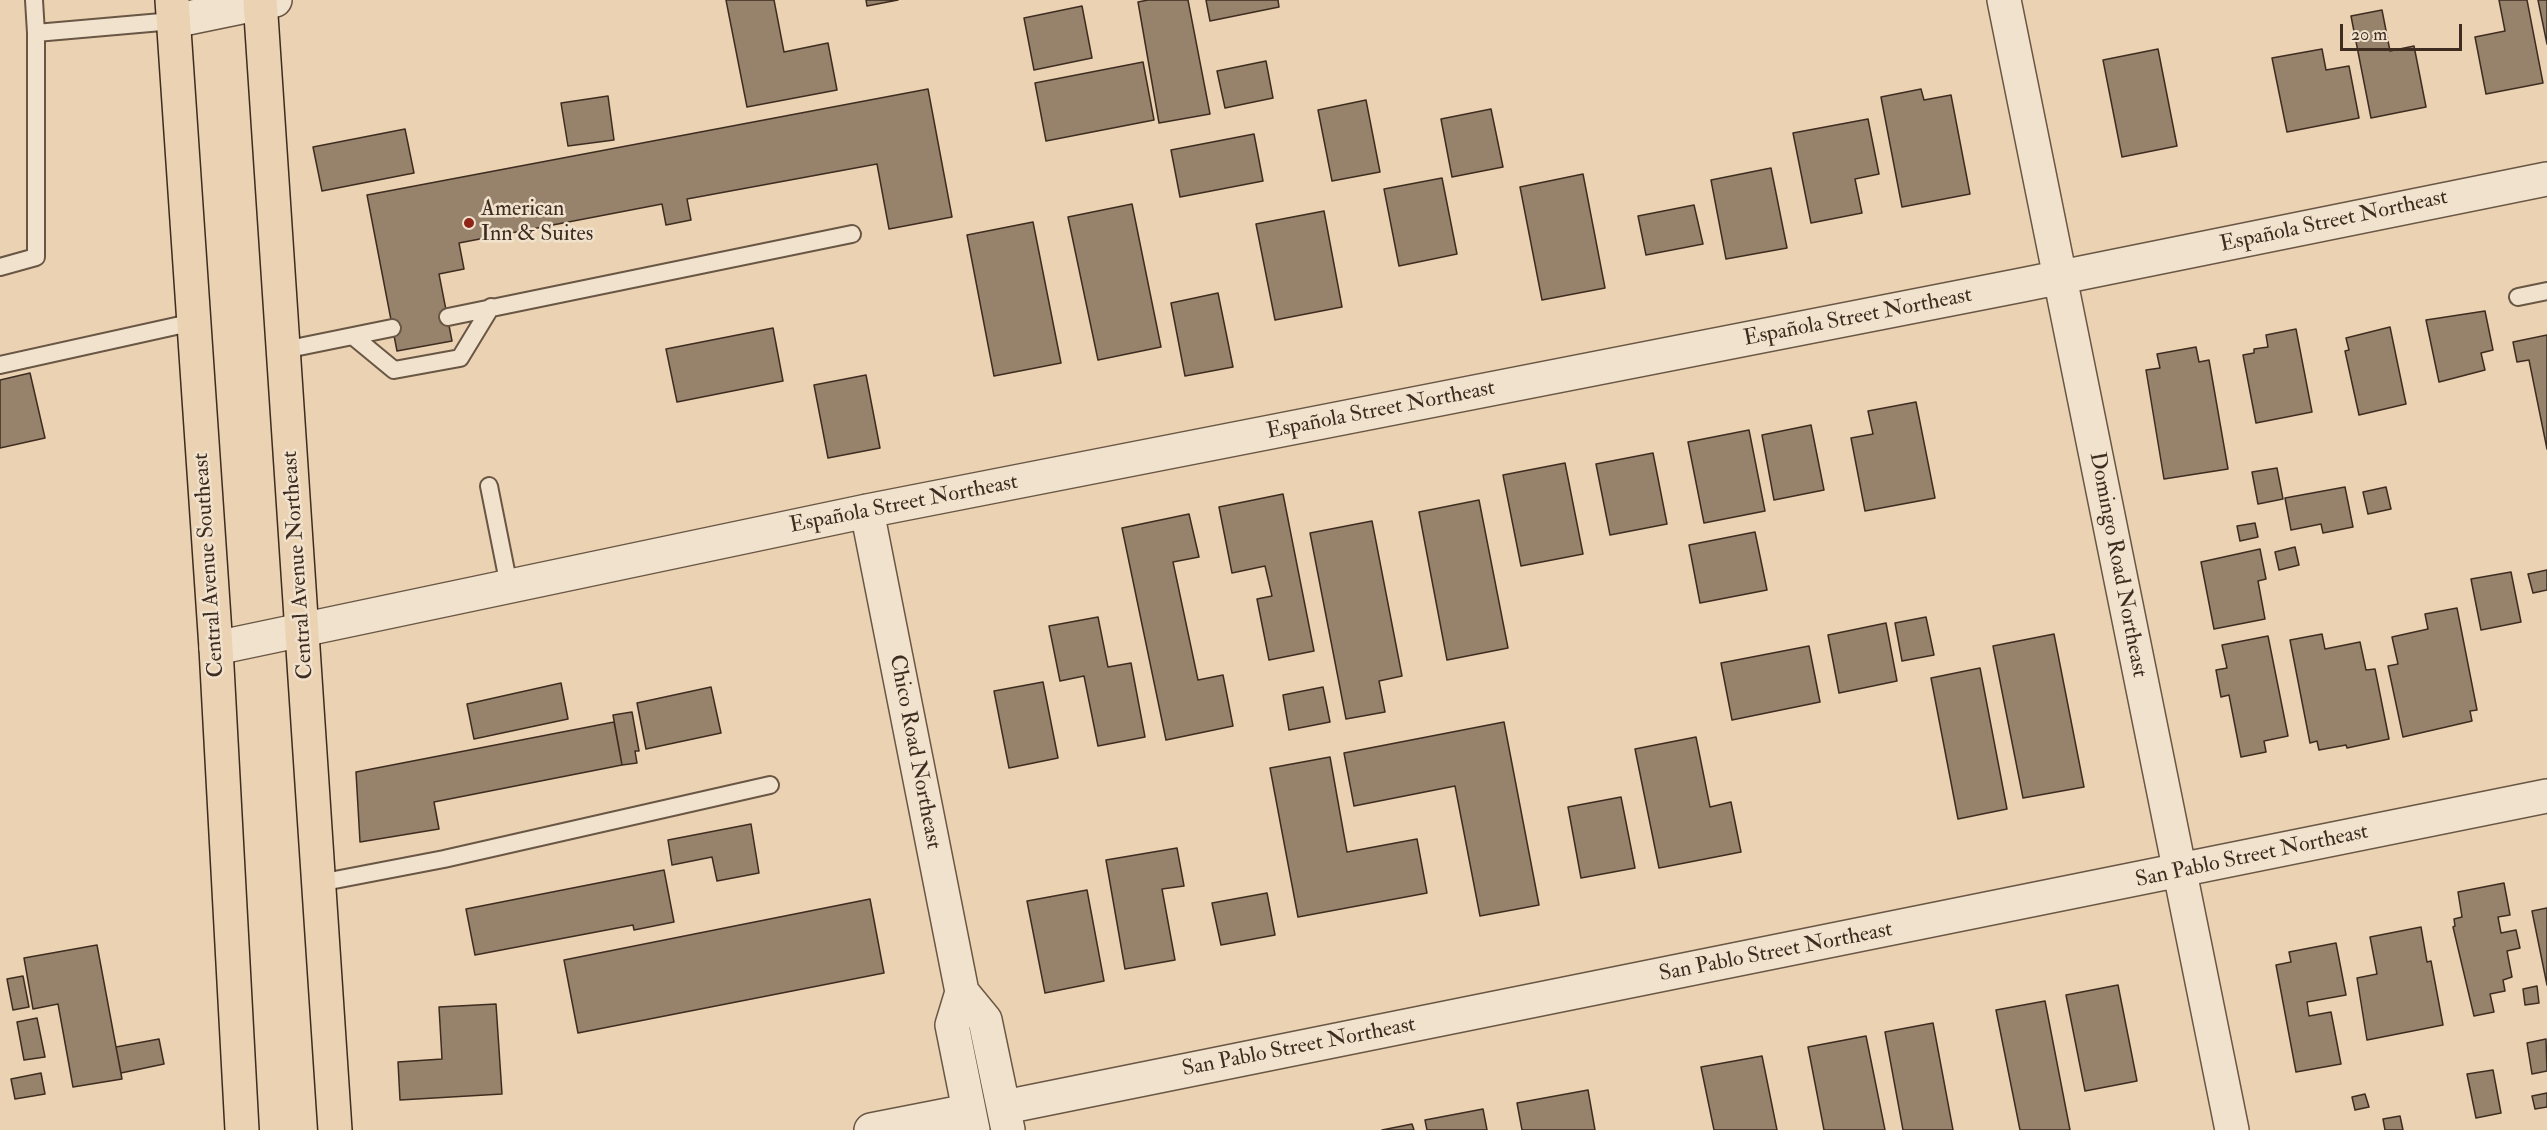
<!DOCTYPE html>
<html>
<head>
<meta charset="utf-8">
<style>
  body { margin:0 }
  #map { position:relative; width:2547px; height:1130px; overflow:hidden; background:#ead2b2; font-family:"IM FELL Double Pica",serif }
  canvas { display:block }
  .scale { position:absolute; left:2340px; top:24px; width:122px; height:27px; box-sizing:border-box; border:3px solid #3e2c20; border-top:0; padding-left:8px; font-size:18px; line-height:21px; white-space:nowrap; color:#3e2c20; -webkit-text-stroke:4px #f1e2cd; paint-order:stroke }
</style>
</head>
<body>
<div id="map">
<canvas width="2547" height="1130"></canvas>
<div class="scale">20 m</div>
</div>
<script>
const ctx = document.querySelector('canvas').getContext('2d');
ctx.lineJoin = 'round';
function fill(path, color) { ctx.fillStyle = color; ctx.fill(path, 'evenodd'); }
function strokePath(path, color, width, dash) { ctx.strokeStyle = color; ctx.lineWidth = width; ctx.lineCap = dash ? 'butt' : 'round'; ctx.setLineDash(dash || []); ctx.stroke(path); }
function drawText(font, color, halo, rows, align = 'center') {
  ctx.font = font + ' "IM FELL Double Pica",serif'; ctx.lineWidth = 5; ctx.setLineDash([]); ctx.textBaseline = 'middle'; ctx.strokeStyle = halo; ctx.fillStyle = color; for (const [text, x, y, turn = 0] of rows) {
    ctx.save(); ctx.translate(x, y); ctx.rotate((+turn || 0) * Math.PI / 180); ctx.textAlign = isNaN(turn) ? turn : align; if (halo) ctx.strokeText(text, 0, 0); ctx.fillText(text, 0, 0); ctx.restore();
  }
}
const building = new Path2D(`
  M726,0H774L784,52L828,43L837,90L747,107Z
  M866,0H898L867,6Z
  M1148,0H1188L1210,114L1159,123L1138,2Z
  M1206,0H1278L1279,7L1210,21Z
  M2499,0H2527L2543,83L2486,94L2475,37L2505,31Z
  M2538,0H2547V44Z
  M1082,6L1092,58L1034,70L1024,18Z
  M2382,10L2390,51L2414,46L2426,107L2371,118L2351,16Z
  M2158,49L2177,146L2122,157L2103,60Z
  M2322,49L2326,70L2349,66L2359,118L2287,132L2272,58Z
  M1266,61L1273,98L1225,108L1217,71Z
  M1143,62L1154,120L1046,141L1035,83Z
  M928,89L952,217L889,229L877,164L687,199L691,220L666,225L662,204L459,243L464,269L439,274L452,341L397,351L367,195Z
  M1921,89L1924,100L1951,95L1970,194L1902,207L1881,97Z
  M608,96L614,140L568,146L561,103Z
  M1366,100L1380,172L1332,181L1318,110Z
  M1491,109L1503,167L1452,177L1441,119Z
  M1868,119L1879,174L1855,179L1862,213L1811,223L1793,133Z
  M405,129L414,173L322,191L313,147Z
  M1254,134L1263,181L1180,197L1171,150Z
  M1771,168L1787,248L1726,259L1711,180Z
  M1583,174L1605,288L1542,300L1520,187Z
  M1442,178L1457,254L1399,266L1384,189Z
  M1132,204L1161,347L1098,360L1068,217Z
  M1694,205L1703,244L1646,255L1638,216Z
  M1324,211L1342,307L1275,320L1256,224Z
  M1033,222L1061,363L994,376L967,235Z
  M1218,293L1233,367L1185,376L1171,303Z
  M2485,311L2493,350L2481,353L2485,370L2439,382L2426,320Z
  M2390,327L2406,404L2359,415L2345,351L2349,350L2346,338Z
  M773,328L783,381L677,402L666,349Z
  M2296,329L2312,412L2256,423L2243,355L2254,353V349L2268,347L2266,335Z
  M2547,335V449L2529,360L2517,362L2513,342Z
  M2196,347L2199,362L2209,360L2228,469L2164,479L2146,370L2160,368L2157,354Z
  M30,373L45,438L0,448V380Z
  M866,375L880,448L828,458L814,385Z
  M1916,402L1935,498L1865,511L1851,438L1873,434L1868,411Z
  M1811,425L1824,490L1774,500L1762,435Z
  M1749,430L1765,511L1704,523L1688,442Z
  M1653,453L1667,524L1610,535L1596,464Z
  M1565,463L1583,554L1521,566L1503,475Z
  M2277,468L2283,499L2258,504L2252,472Z
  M2345,487L2353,527L2323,533L2321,524L2291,530L2285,498Z
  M2386,487L2391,509L2368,514L2363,492Z
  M1283,494L1314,651L1269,660L1257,599L1272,596L1265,566L1232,573L1219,507Z
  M1479,500L1508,648L1447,660L1419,512Z
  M1189,514L1199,557L1173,562L1198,680L1223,675L1233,726L1166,740L1122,528Z
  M1372,521L1402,676L1379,681L1385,712L1346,719L1310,533Z
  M2255,523L2258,537L2240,541L2237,526Z
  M1755,532L1767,590L1700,603L1689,545Z
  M2295,547L2299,565L2279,570L2275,552Z
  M2260,549L2266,579L2258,581L2265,619L2214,629L2201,562Z
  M2547,570V590L2533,593L2528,574Z
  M2511,572L2521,622L2481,630L2471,579Z
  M2457,608L2477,710L2470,711L2472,721L2403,737L2388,666L2398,664L2392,637L2428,629L2425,614Z
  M1098,617L1108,667L1131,663L1145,737L1098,746L1084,676L1060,681L1049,626Z
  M1926,617L1934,655L1902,661L1895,623Z
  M1886,623L1897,681L1839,693L1828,635Z
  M2054,634L2084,787L2023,798L1993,646Z
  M2322,634L2325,649L2360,642L2366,670L2375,669L2389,739L2347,748L2346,745L2319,750L2317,741L2310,743L2290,640Z
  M2268,636L2288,736L2264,741L2266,752L2241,757L2229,695L2221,697L2216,670L2227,668L2222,645Z
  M1809,646L1820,702L1732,720L1721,663Z
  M1980,668L2007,809L1958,819L1931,678Z
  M1043,682L1058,758L1009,768L994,691Z
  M561,683L568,719L474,739L467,704Z
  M711,687L721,733L646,749L637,703Z
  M1323,687L1330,722L1289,730L1283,695Z
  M632,712L639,751H635L637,763L622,765L613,715Z
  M614,722L622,765L434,802L439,829L360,842L356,772Z
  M1504,722L1539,905L1480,916L1455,786L1354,806L1344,753Z
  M1696,737L1710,807L1731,802L1741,852L1659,868L1635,749Z
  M1330,757L1347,852L1417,839L1427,893L1298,917L1270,768Z
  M1621,797L1635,868L1581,878L1568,807Z
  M751,824L759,873L717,881L712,857L672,865L668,840Z
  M1177,848L1184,886L1162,889L1175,960L1125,969L1106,860Z
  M664,870L674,922L634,930L633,925L475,955L466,909Z
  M2504,883L2510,915L2498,917L2501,933L2516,930L2520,948L2507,951L2512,977L2503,980L2505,991L2490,994L2494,1012L2474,1016L2453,927L2455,926L2454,919L2462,917L2458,892Z
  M1087,890L1104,981L1045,993L1027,901Z
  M1267,893L1275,935L1221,945L1212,903Z
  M870,899L884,973L578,1033L564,960Z
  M2547,908V985L2532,911Z
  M2421,927L2427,962L2431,961L2443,1025L2367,1040L2357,978L2377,974L2370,937Z
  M2336,943L2346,995L2307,1002L2309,1016L2331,1012L2341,1064L2296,1072L2276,965L2291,962L2289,952Z
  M97,945L122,1079L73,1087L58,1004L33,1009L24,958Z
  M23,976L29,1007L13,1010L7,979Z
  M2118,985L2137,1081L2085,1091L2066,995Z
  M2537,986L2539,1003L2525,1005L2523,989Z
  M2045,1001L2070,1130H2020L1996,1010Z
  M496,1004L502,1094L400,1100L398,1062L442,1059L439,1007Z
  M37,1018L45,1057L24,1060L17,1022Z
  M1933,1023L1953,1130H1903L1885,1032Z
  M1866,1036L1885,1130H1824L1808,1047Z
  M159,1039L164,1064L121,1073L116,1047Z
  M2546,1039L2547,1071L2532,1074L2527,1043Z
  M1762,1056L1777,1130H1714L1701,1067Z
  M2493,1070L2501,1113L2476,1118L2467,1074Z
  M41,1073L45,1094L15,1099L11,1079Z
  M1588,1090L1595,1130H1522L1517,1103Z
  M2547,1093V1107L2535,1109L2532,1096Z
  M2365,1094L2369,1107L2355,1110L2352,1097Z
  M1483,1109L1487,1130H1427L1425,1120Z
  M2400,1116L2403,1130H2385L2383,1119Z
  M1412,1124L1414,1130H1382Z`);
fill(building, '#97826c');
strokePath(building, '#3e2c20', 1.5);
const service = new Path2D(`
  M36,33L173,21
  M0,267L36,257V33L34,0
  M2518,297L2547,291
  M448,317L852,234
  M354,337L394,370L460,358L491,307
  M284,350L392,328
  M0,365L194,322
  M489,486L509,586
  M319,883L444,859L770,785`);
const minor = new Path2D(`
  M2004,0L2232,1130
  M173,21L275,0
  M867,511L962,992L952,1025L973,1130
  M216,648L867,511L2022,285L2547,179
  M962,992L985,1020L1008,1130
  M1005,1107L2547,796
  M871,1130L968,1111`);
const primary = new Path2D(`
  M172,0L216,648L242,1130
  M260,0L335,1130`);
strokePath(service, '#695644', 20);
strokePath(minor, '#695644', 36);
strokePath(primary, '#3e2c20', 36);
strokePath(service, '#f1e2cd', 16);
strokePath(minor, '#f1e2cd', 33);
strokePath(primary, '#ead2b2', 33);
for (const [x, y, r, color] of [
  [469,223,6,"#8f2418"]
]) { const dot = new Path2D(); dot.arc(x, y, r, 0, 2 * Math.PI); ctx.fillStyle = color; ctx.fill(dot); strokePath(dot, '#f1e2cd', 2); }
drawText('22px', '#3e2c20', '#f1e2cd', [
  ["American",481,210],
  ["Inn & Suites",481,235]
], 'left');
drawText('22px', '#3e2c20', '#f1e2cd', [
  ["Española Street Northeast",2334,222,-12],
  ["Española Street Northeast",1858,318,-11],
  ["Española Street Northeast",1381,411,-11],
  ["Española Street Northeast",904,505,-11],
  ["Central Avenue Southeast",210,565,-94],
  ["Central Avenue Northeast",299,565,-94],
  ["Domingo Road Northeast",2117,565,79],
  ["Chico Road Northeast",914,752,79],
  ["San Pablo Street Northeast",2252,857,-12],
  ["San Pablo Street Northeast",1776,953,-11],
  ["San Pablo Street Northeast",1299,1048,-11]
]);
</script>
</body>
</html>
